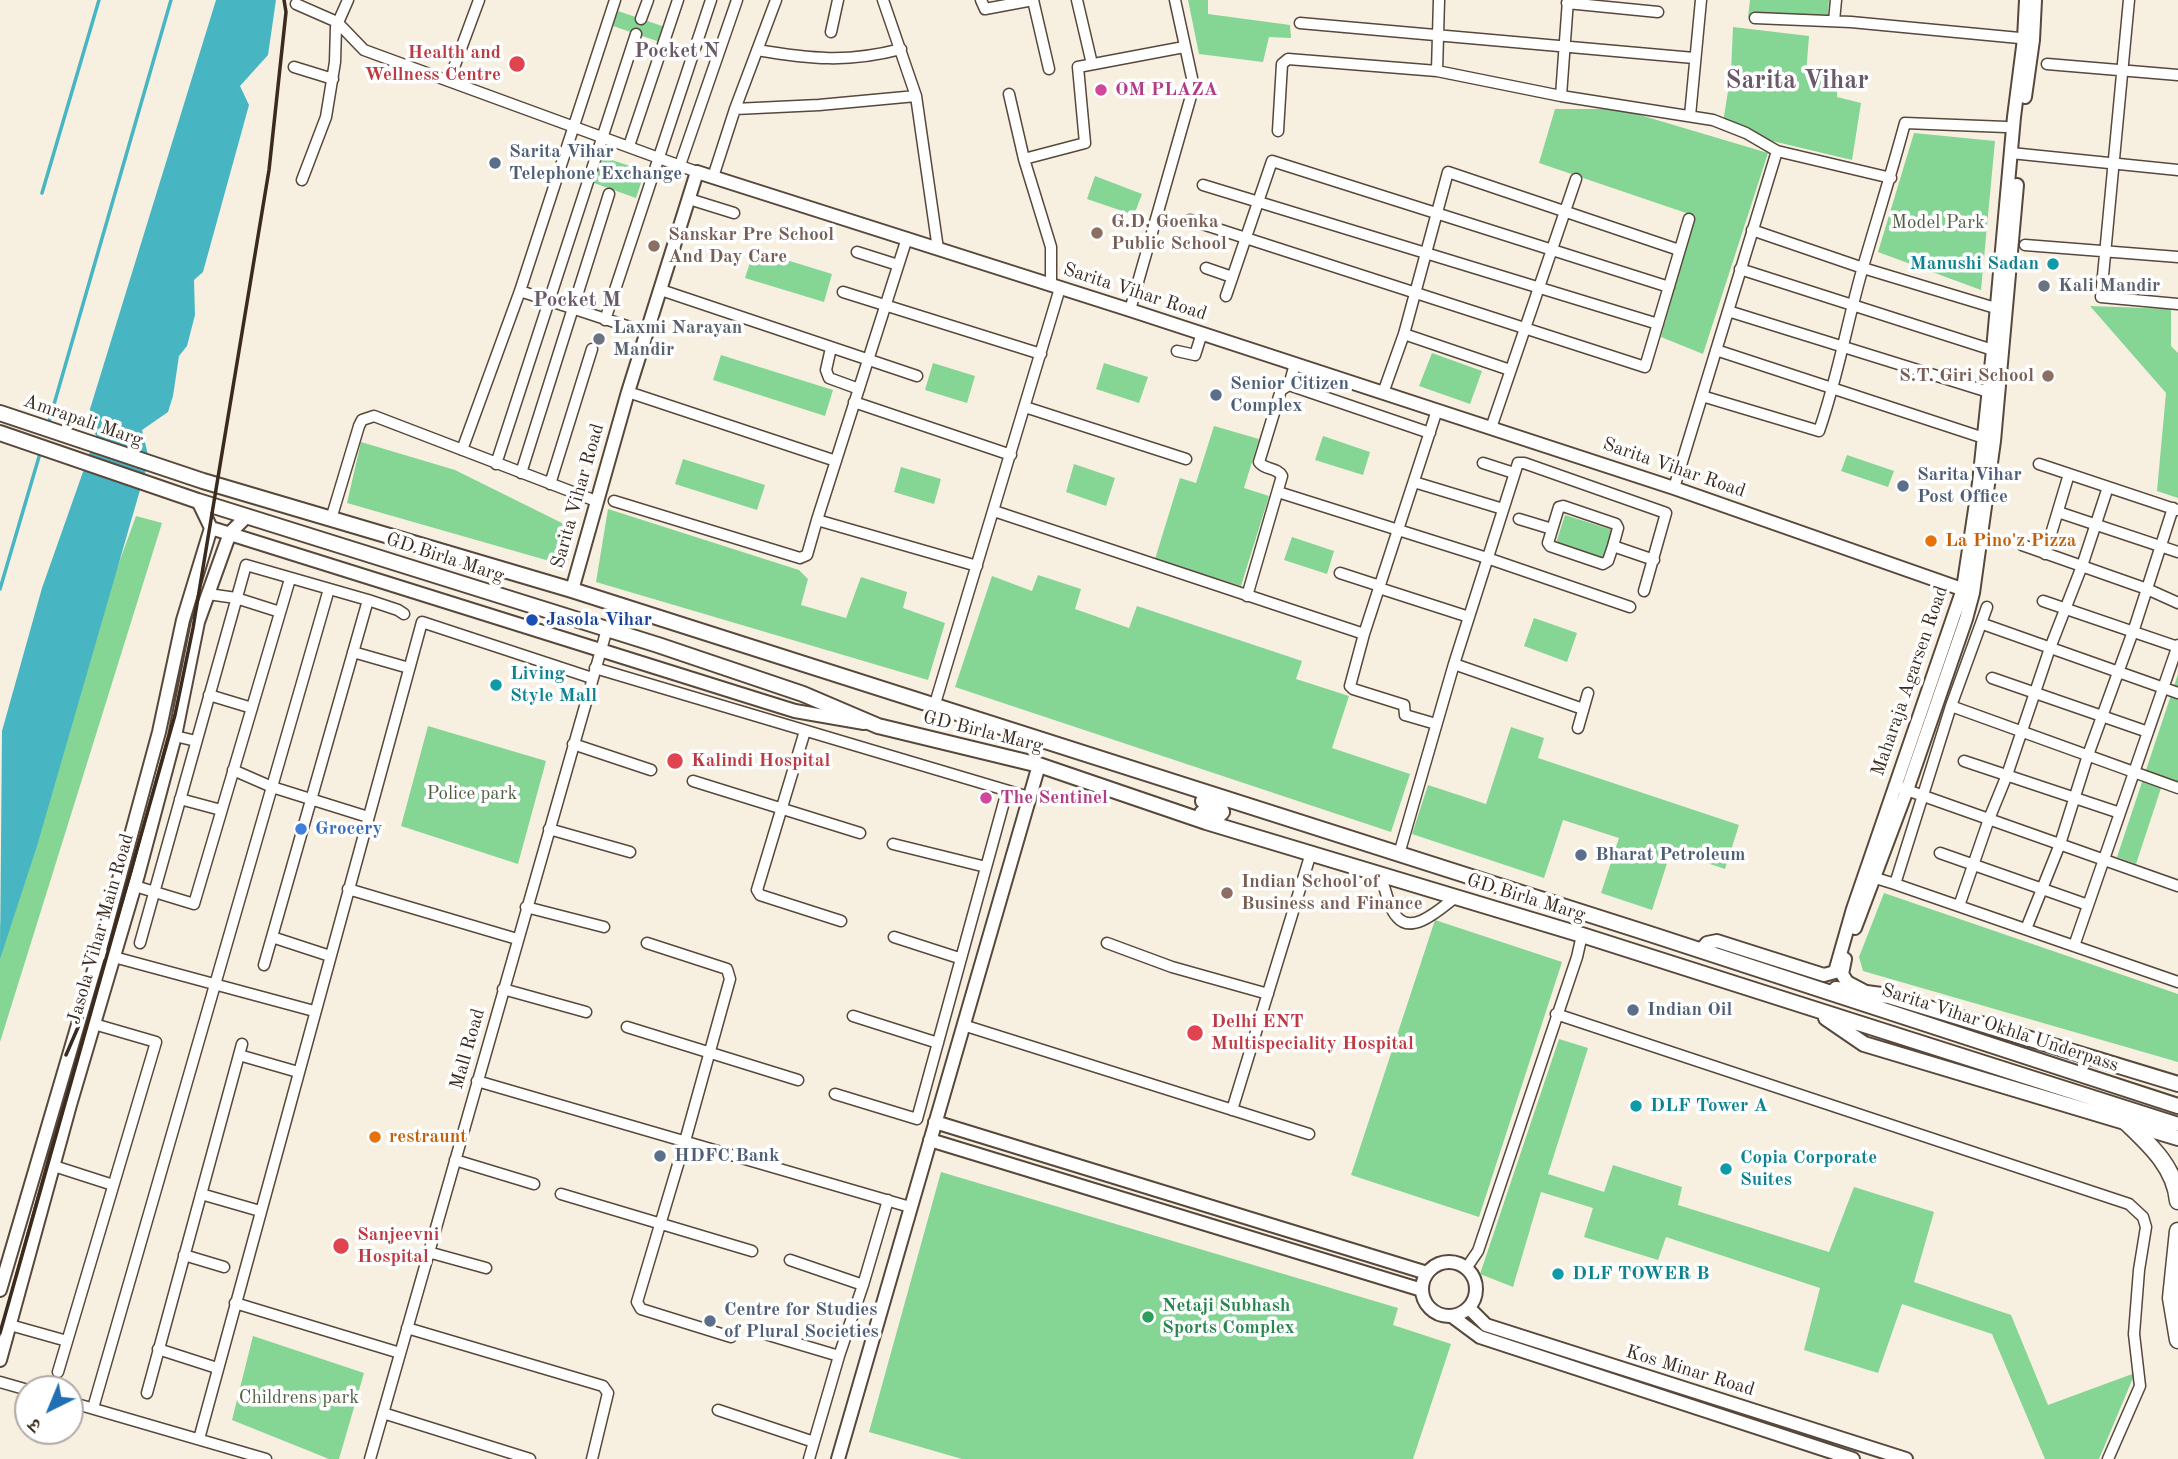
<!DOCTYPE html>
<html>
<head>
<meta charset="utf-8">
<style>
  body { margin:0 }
  #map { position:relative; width:2178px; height:1459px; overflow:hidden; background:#f7f0e1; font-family:"Old Standard TT","Noto Serif Devanagari",serif }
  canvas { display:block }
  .north { position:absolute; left:14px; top:1375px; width:70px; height:70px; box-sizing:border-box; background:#fff; border:2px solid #b1aaa5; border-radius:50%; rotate:223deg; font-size:19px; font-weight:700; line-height:28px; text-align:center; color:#3b2a1e }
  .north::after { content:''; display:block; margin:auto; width:24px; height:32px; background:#1f6fb2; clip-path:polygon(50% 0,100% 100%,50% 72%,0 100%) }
</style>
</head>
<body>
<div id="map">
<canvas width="2178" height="1459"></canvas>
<div class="north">उ</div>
</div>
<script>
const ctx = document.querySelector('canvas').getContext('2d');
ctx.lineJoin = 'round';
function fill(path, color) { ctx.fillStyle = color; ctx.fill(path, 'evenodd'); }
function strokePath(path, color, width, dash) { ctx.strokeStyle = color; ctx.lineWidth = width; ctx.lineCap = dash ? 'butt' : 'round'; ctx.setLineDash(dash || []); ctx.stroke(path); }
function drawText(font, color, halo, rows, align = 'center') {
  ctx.font = font + ' "Old Standard TT",serif'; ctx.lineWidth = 7; ctx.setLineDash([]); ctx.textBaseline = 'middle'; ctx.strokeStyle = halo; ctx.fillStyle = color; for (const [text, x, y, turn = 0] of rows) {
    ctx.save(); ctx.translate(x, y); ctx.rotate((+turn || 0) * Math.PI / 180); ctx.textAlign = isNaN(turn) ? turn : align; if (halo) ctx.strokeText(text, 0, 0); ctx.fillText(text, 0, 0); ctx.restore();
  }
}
fill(new Path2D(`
  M1188,0H1208V14L1290,25L1291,38L1269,37L1263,62L1199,54Z
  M1750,0H1829L1827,25L1748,17Z
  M618,11L665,27L660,42L613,26Z
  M1733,27L1809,36L1806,74L1837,76V97L1861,103L1852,160L1722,129L1731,72Z
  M1555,109H1620L1768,153L1703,354L1661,337L1695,216L1539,163Z
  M1914,133L1995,141L1981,290L1878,252Z
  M603,157L645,171L636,198L594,183Z
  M1095,176L1142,194L1134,215L1087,199Z
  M754,250L832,274L824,302L745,278Z
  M2090,306L2171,309V346L2178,353V498L2157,491L2166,393Z
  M1432,353L1482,371L1470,404L1419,386Z
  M721,355L833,390L825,416L713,380Z
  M933,363L975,376L967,403L925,390Z
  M1104,363L1148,377L1139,403L1096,389Z
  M1214,426L1259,439L1244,488L1269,496L1241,586L1155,559L1180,478L1196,483Z
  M1323,436L1370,452L1363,475L1315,460Z
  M361,442L455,470L574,529L567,566L347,503Z
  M1847,455L1894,471L1888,487L1841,471Z
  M683,459L765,485L757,510L675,484Z
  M1074,464L1115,478L1106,506L1066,492Z
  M901,467L941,479L934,504L894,492Z
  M608,509L799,570L808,579L801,605L846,618L861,577L907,592L903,608L945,623L928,680L596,582Z
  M1565,515L1613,530L1604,559L1556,543Z
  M136,516L162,523L0,1042V926L31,804Z
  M1292,537L1334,551L1327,574L1284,560Z
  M1038,575L1081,589L1075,609L1129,628L1137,606L1302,661L1296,679L1349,696L1332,748L1410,774L1391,832L955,687L992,576L1032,591Z
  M1534,618L1577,633L1567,662L1524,646Z
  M2178,674V793L2161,788L2136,864L2117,857Z
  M428,726L546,761L518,864L401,826Z
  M1511,727L1544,738L1538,758L1739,825L1725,869L1671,851L1652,910L1601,893L1619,838L1563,820L1544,878L1412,834L1428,785L1486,804Z
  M1884,893L2178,994V1062L1863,971L1859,957Z
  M1435,920L1562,962L1479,1217L1351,1175Z
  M1559,1039L1588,1048L1548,1174L1604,1192L1613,1165L1682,1187L1678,1205L1829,1252L1854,1187L1934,1212L1914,1282L2011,1315L2048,1405L2135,1373L2099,1459H2045L1992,1334L1902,1304L1878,1373L1804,1350L1820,1288L1666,1237L1658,1260L1584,1237L1593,1208L1541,1192L1513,1287L1480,1274Z
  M941,1172L1398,1308L1393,1325L1451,1344L1413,1459H962L869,1432Z
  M253,1336L364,1373L339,1459H329L232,1420Z`), '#85d595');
fill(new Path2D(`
  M216,0H276L268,55L240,86L249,105L203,272L194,280L195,315L187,346L179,356L173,396L168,412L142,430L149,459L37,846L0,959L2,731L42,588L96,435L86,422Z`), '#48b5c3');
strokePath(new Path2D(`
  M42,193L99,0
  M48,425L171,0
  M0,589L41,450`), '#48b5c3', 3.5);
const minor = new Path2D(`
  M883,0L916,96L938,249
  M981,0L985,9L1033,0
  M1033,0L1049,69
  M1077,0L1092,64
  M2129,0L2101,297L2178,304
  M1567,3L1658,12
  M296,4L337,22L364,50L697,172
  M1755,18L1851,22L2030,39
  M641,19L648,0
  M1834,21L1836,0
  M1300,23L1694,58
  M831,32L838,0
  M757,50C810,59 848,63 901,49
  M2047,64L2178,75
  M294,67L333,79
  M1437,71L1439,0
  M449,81L479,0
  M1009,94L1024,159L1051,247V285
  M1561,96L1568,0
  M735,109L819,105L916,96
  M1690,116L1701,0
  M1278,131L1282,64L1288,59L1437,71L1561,96L1713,120L1746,133L1777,151L1891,178
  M629,146L678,0
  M2011,153L2178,170
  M1024,159L1085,143L1078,67L1184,47
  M680,165L737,0
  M713,177L735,109L776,0
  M302,180L326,117L335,62L336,27L348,0
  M1203,185L1658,324
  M689,199L734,213
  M1190,220L1645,367L1689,219
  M1752,230L1863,268L2002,310
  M2025,245L2178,257
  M857,252L898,265
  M1206,268L1232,277
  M1740,269L1999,352
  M661,290L917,376
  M520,291L648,333
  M843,292L1041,354
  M1226,296L1272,161L1669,287
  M1130,310L1191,96L1192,78L1175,0
  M1728,311L1995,394
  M605,320L711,0
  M1404,334L1510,370
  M831,348L826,370L829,378L859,389
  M1716,350L1990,440
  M1177,351L1195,355L1202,333
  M1289,385L1295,364
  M628,392L836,461
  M1383,393L1404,334L1448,172L1679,250
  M1702,396L1819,431C1838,377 1847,322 1863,267C1877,219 1892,171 1905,123L2006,127
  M854,402L1011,455
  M1025,407L1186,459
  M1491,428L1576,179
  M462,450L520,291L615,0
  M1483,463L1514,473
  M496,464L636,34
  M2039,464L2177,510
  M521,473L609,194
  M1414,482L1503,509
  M550,484L592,349
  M1674,488L1777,151
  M1278,492L1487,558L1630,607
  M614,501L800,558L807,555L817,520L977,566
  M994,511L1364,634
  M2058,512L2178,552
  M331,519L359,426L362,420L374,416L596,501
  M1519,519L1552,529
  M817,520L907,238
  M2022,545L2147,589L2178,603
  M1613,546L1618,528L1616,524L1563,506L1559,507L1548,543L1550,546L1603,564L1608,561L1613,546L1654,560
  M2045,554L2069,474
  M1340,573L1380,586
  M1379,588L1469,617
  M208,594L236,598L280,612
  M1247,596L1282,476C1277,467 1264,470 1259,462L1281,390L1289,385L1430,433
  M2043,601L2178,647
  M1987,607L1951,706L1895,884L2178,982
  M1983,624L2178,693
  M353,652L409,668
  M1454,664L1583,709
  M595,668L1029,797
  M1992,678L2148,732
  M209,695L252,708
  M1951,706L2178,788
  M934,707L1060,288
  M1436,724L1405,715L1404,705L1353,689L1350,686L1364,634L1437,410
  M1578,728L1588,693
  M805,731L757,890L760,895L841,921
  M175,736L196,741
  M573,744L651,770
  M1964,761L2120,813
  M233,770L272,787L368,817
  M693,781L860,833
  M1901,788L2178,886
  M180,799L221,810
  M549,829L630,852
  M893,844L986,867
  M1940,853L2088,905
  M1399,854L1454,664L1518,463H1524L1666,513L1644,591
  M1380,874C1385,887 1388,907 1397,917C1413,936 1442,907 1456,897
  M1869,876L1895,884
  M135,886L194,904L290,579
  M348,889L517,939
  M1959,906L1989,819L2007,775L2050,648L2082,566L2108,487
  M526,907L604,927
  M2026,929L2060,844L2088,755L2135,626L2173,508
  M272,937L330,956
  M894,937L959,958
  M140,943L246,565L368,600L398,610L404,614
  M647,943L727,969L730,979L685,1141L637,1302L641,1309L731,1337
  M1107,943L1172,967L1268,994
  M2074,946L2178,645
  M99,953L314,1011
  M264,965L368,600
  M503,989L586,1012
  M1556,1014L2129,1204L2143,1217L2146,1227L2139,1270L2134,1334L2140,1386L2108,1459
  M853,1016L938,1043
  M963,1025L1309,1134
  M627,1027L798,1080
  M239,1055L298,1072
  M477,1081L910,1207
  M835,1094L917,1119L1007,791
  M1232,1110L1311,853
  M455,1160L534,1184
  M54,1166L113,1185
  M201,1194L260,1211
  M561,1194L752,1251
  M428,1252L486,1268
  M184,1255L224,1267
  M790,1260L863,1285
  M1467,1267L1478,1251L1577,957L1582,935
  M235,1303L400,1353
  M10,1325L67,1341
  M407,1328L603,1386L608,1393L592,1459
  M755,1331L839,1356
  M158,1349L217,1368
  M58,1372L156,1042L94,1024
  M0,1382L28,1390
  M147,1393L242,1044
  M70,1402L266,1459
  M93,1408L329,589
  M718,1410L814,1442
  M383,1413L530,1459
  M199,1439L422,622L592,678
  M370,1459L607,629
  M809,1459L839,1356L863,1285L888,1200`);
const tertiary = new Path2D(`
  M2025,97L2033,40L2035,0
  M211,528L766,702L795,711L864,723
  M572,590L628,392L697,172L1130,310L1674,488L1973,593
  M1855,928L1907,790L1966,619L1973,593L1994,441L2017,185
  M1701,950L1707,943L1717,941L1824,975L1835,972L1853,909L1963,589L1979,483L1993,350L2014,117L2024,39L2026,0
  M1845,959L1842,974L1847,982L1864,991
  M935,1122L1427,1273
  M930,1140L1422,1290
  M1422 1289a27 27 0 1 1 54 0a27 27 0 1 1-54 0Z
  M0,1290L99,953L159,732L183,620L211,528L198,501
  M1469,1308L1486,1325L1906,1459
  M1453,1317L1480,1337L1853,1459
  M0,1360L70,1105L138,875L175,736L198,622L230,533L247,516
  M838,1459L1039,765`);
const secondary = new Path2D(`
  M0,413L203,481L572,590L1647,933L2178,1106
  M0,433L198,501L658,645L803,694L878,726L1039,765L1206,822L1582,935L2175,1124
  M1202,813L1218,816L1222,812L1219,806L1203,801
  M1836,989L1889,996L2178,1084
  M1826,1018L1864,1044L2178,1138`);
const trunk = new Path2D(`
  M2126,1122C2149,1144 2175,1167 2178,1201
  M2178,1231L2171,1298L2178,1340`);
strokePath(minor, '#57483b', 13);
strokePath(tertiary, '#57483b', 16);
strokePath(secondary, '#57483b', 18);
strokePath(trunk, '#57483b', 19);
strokePath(minor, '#fff', 10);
strokePath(tertiary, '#fff', 12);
strokePath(secondary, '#fff', 14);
strokePath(trunk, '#fff', 16);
strokePath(new Path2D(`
  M66,1055L82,1018
  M0,1333L175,715L193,628L269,170L286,12L284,0`), '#3b2a1e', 3.5);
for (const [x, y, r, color] of [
  [517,64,9,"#e0444e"],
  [1101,90,7,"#d1479c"],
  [495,163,7,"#5c6f8a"],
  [1097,233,7,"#8d6e63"],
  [654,246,7,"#8d6e63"],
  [2053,264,7,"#0f9aa8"],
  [2044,286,7,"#6b7280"],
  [599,339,7,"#6b7280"],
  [2048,376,7,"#8d6e63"],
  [1216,395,7,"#5c6f8a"],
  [1903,486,7,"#5c6f8a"],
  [1931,541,7,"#e8710a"],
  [532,620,7,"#1a4fb4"],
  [496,685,7,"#0f9aa8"],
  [675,761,9,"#e0444e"],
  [986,798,7,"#d1479c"],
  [301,829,7,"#3f7fe0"],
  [1581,855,7,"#5c6f8a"],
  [1227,893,7,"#8d6e63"],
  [1633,1010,7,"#5c6f8a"],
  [1195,1033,9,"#e0444e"],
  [1636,1106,7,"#0f9aa8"],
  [375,1137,7,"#e8710a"],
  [660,1156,7,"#5c6f8a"],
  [1726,1169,7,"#0f9aa8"],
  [341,1246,9,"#e0444e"],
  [1558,1274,7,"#0f9aa8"],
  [1148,1317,7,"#2e9e5b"],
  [710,1321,7,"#5c6f8a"]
]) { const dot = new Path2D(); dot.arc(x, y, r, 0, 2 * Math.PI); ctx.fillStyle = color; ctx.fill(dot); strokePath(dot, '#fff', 2.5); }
drawText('bold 19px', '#be3a42', '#fff', [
  ["Health and",501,53,"right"],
  ["Wellness Centre",501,75,"right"],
  ["Kalindi Hospital",691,761],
  ["Delhi ENT",1211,1022],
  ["Multispeciality Hospital",1211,1044],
  ["Sanjeevni",357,1235],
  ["Hospital",357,1257]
], 'left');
drawText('bold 19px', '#b23c85', '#fff', [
  ["OM PLAZA",1115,90],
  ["The Sentinel",1000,798]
], 'left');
drawText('bold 19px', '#4e5e75', '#fff', [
  ["Sarita Vihar",509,152],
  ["Telephone Exchange",509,174],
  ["Senior Citizen",1230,384],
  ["Complex",1230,406],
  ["Sarita Vihar",1917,475],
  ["Post Office",1917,497],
  ["Bharat Petroleum",1595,855],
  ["Indian Oil",1647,1010],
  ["HDFC Bank",674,1156],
  ["Centre for Studies",724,1310],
  ["of Plural Societies",724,1332]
], 'left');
drawText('bold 19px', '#785e54', '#fff', [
  ["G.D. Goenka",1111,222],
  ["Public School",1111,244],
  ["Sanskar Pre School",668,235],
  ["And Day Care",668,257],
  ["S.T. Giri School",2034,376,"right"],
  ["Indian School of",1241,882],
  ["Business and Finance",1241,904]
], 'left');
drawText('19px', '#515d42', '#fff', [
  ["Model Park",1938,223],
  ["Police park",472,794],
  ["Childrens park",299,1398]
]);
drawText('bold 19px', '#0d838f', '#fff', [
  ["Manushi Sadan",2039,264,"right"],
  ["Living",510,674],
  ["Style Mall",510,696],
  ["DLF Tower A",1650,1106],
  ["Copia Corporate",1740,1158],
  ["Suites",1740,1180],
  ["DLF TOWER B",1572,1274]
], 'left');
drawText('bold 19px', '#5b616d', '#fff', [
  ["Kali Mandir",2058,286],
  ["Laxmi Narayan",613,328],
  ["Mandir",613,350]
], 'left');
drawText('19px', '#3b2a1e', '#fff', [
  ["Sarita Vihar Road",1135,292,18],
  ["Amrapali Marg",83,421,19],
  ["Sarita Vihar Road",1674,468,19],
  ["Sarita Vihar Road",578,496,-74],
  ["GD Birla Marg",445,558,18],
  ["Maharaja Agarsen Road",1910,681,-71],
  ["GD Birla Marg",983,732,14],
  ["GD Birla Marg",1526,898,17],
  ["Jasola Vihar Main Road",101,929,-74],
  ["Sarita Vihar Okhla Underpass",2000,1028,18],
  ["Mall Road",468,1049,-74],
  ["Kos Minar Road",1690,1371,17]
]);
drawText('bold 19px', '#c56008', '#fff', [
  ["La Pino'z Pizza",1945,541],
  ["restraunt",389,1137]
], 'left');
drawText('bold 19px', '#164399', '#fff', [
  ["Jasola Vihar",546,620]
], 'left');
drawText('bold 19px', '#366cbe', '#fff', [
  ["Grocery",315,829]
], 'left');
drawText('bold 19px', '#27864d', '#fff', [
  ["Netaji Subhash",1162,1306],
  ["Sports Complex",1162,1328]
], 'left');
drawText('bold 21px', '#6a5968', '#fff', [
  ["Pocket N",677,51],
  ["Pocket M",577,300]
]);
drawText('bold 26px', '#6a5968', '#fff', [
  ["Sarita Vihar",1797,81]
]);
</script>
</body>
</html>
